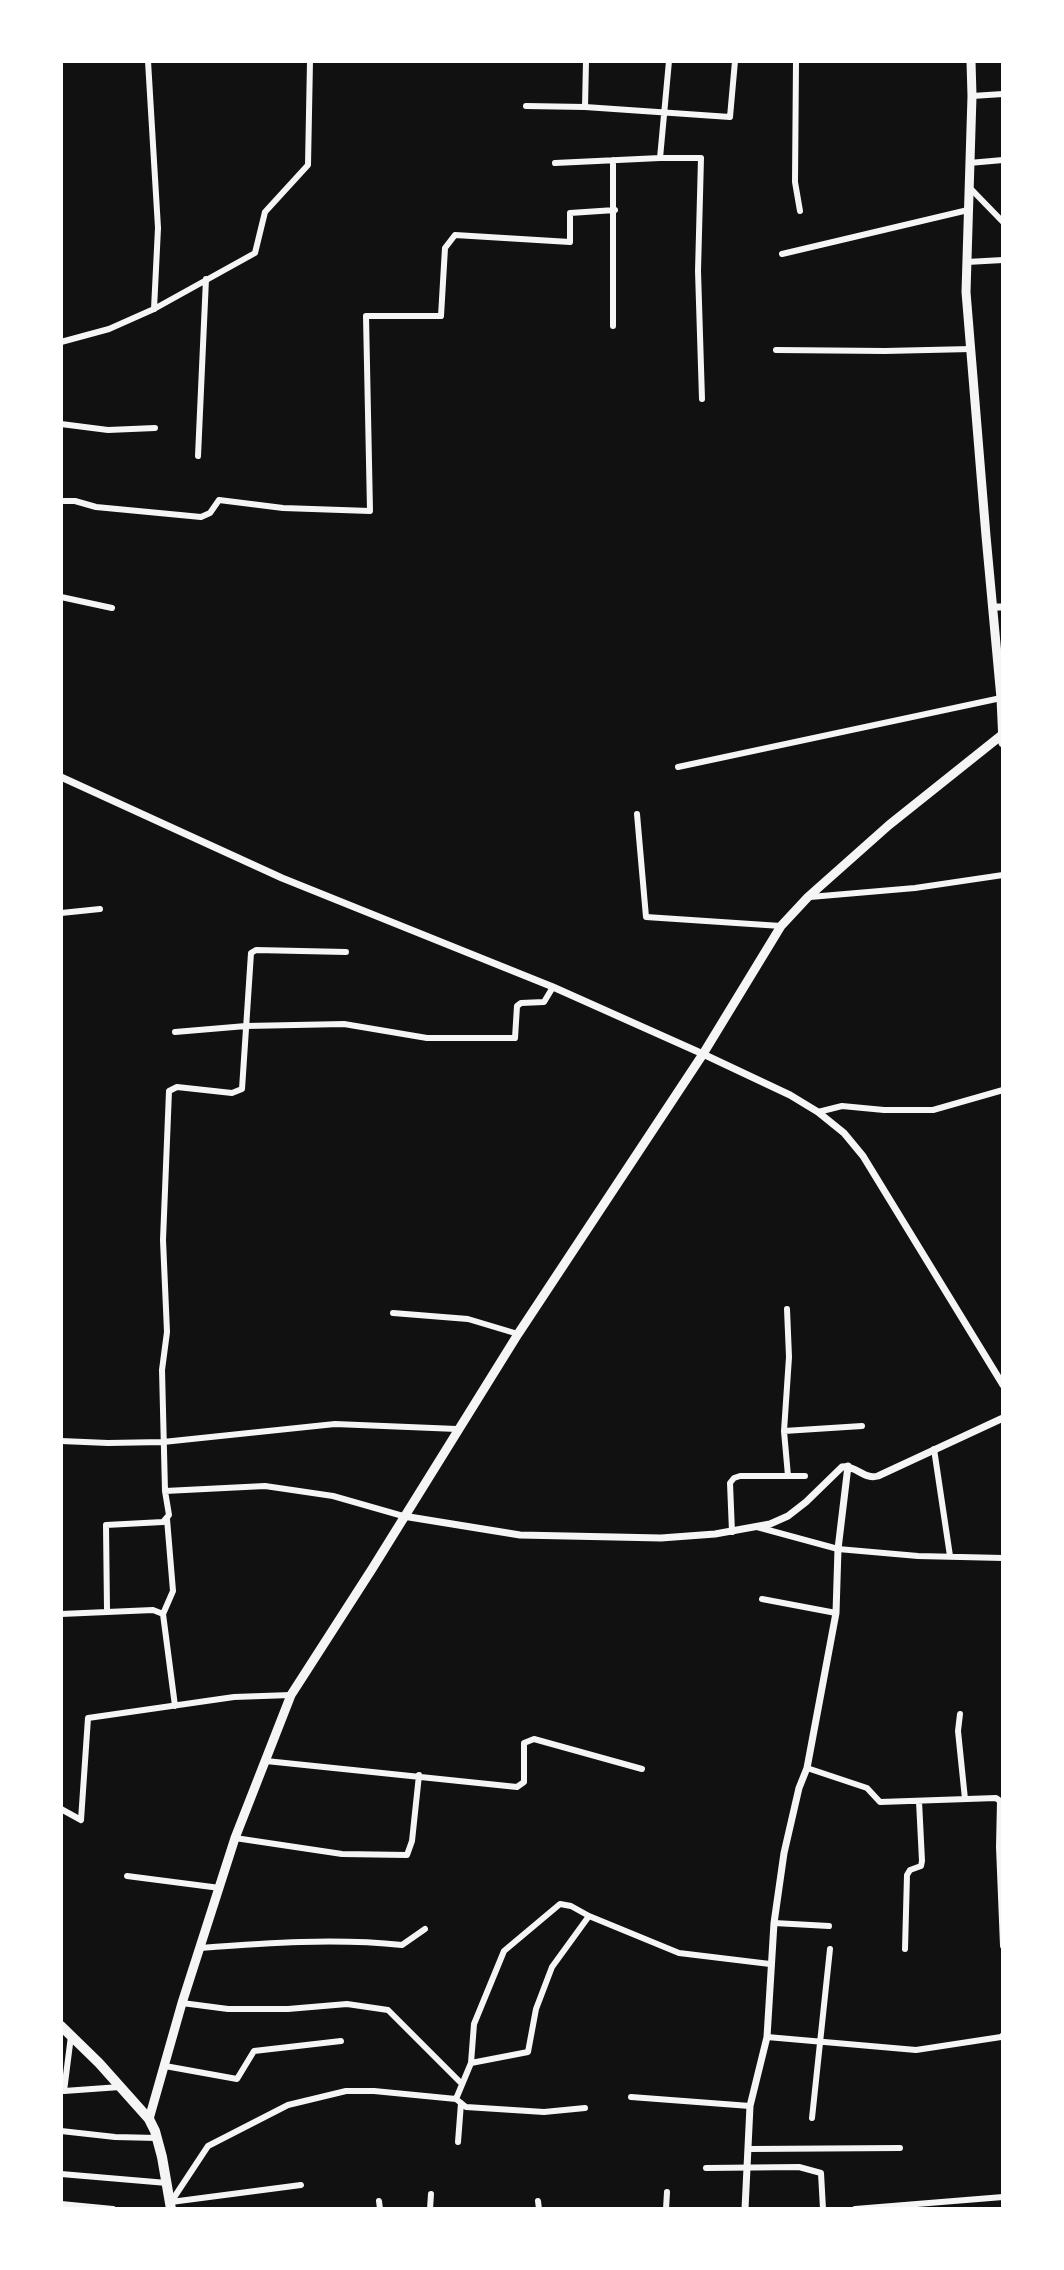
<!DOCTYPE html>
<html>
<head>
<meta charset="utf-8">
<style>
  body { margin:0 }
  #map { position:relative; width:1064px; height:2270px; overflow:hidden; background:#111; font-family:Rubik,sans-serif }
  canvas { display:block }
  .frame { position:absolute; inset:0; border:63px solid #fff; pointer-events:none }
</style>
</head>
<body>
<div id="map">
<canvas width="1064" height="2270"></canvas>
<div class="frame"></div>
</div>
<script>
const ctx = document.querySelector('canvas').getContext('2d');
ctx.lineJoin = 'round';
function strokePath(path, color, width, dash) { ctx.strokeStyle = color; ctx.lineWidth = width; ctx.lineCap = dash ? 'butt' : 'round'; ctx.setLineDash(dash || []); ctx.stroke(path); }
strokePath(new Path2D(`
  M148,61L158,228L154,309
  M796,61L795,182L800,211
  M972,96L1003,94
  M526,106L585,107L730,117L735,61
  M585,107L586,61
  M660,158L669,61
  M613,160V326
  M555,163L660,158H701L698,271L702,399
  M969,163L1003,160
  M970,188L1003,222
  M782,254L968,210
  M967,262L1003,260
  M61,342L109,329L154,309L255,253L265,212L308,165L310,61
  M776,350L885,351L971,349
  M61,424L108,430L155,428
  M198,456L206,279
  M61,501H75L96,507L201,517L210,513L219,500L283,508L370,511L366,316H441L445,248L455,235L570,242V213L615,210
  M61,597L112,608
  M678,767L1001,698
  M637,814L646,917L781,926
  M810,897L915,888L1003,875
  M61,913L100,909
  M175,1032L246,1026L344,1024L427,1038H515L517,1006L521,1003L544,1002L553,987
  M818,1112L842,1106L884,1110H933L1003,1090
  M787,1309L789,1357L784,1431L788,1476
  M393,1313L468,1319L518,1334
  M784,1431L862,1426
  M61,1441L108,1443L163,1442L335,1424L457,1429
  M934,1449L950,1556
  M165,1491L265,1486L333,1496L403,1516
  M757,1527L838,1549L918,1556L1003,1558
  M732,1532L730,1483L734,1478L740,1476H805
  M762,1599L836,1613
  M107,1610L106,1525L163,1522L169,1515L165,1491L162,1370L167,1332L163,1240L169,1091L177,1087L232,1093L242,1089L251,953L256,950L346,952
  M61,1614L153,1610L163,1614L175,1706
  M163,1614L173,1591L167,1519
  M960,1714L958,1731L965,1799
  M266,1761L517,1787L524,1782V1743L534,1739L642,1769
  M807,1768L867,1788L880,1802L996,1798L1000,1801L999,1847L1003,1946
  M61,1809L81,1820L88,1718L234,1697L291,1695
  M235,1838L342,1854L407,1855L412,1841L419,1775
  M127,1876L220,1888
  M589,1916L552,1967L536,2009L528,2052L471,2063L474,2024L504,1951L560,1904L571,1906L589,1916L679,1953L770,1964
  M774,1923L829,1926
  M200,1948C267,1943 334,1938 402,1945L425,1929
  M905,1949L907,1875L910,1870L921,1866L922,1861L919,1801
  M182,2003L228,2009H288L347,2004L388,2010L461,2083
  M767,2037L916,2050L1001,2037L1003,2035
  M165,2066L237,2079L254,2051L341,2041
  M61,2091H64L71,2036
  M64,2091L120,2087
  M631,2097L750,2106
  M456,2099L466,2107L544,2112L585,2108
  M812,2118L830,1949
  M61,2131L115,2137L157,2138
  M458,2142L461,2103
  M749,2149L900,2148
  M706,2168L799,2167L821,2173L823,2209
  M61,2174L167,2183
  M379,2201L380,2209
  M538,2201L539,2209
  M171,2202L208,2146L288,2105L346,2091H374L456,2099L471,2063
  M171,2202L301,2185
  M61,2204L113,2209
  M430,2209L431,2194
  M666,2209L667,2192
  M855,2209L1003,2197`), '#f5f5f5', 6);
strokePath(new Path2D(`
  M992,607H1003
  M61,777L282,878L553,987L703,1054L790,1095L818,1112L844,1133L863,1156L1003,1385
  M403,1516L520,1535L661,1538L715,1534L770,1524L788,1516L806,1502L842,1467C856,1465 864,1480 878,1476L1003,1418
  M745,2209L750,2106L767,2037L774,1923L784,1853L799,1788L807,1768L836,1613L838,1549L848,1466`), '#f5f5f5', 7);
strokePath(new Path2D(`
  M971,61L972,96L966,292L986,536L1001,698L1003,743
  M149,2119L182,2003L235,1838L291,1695L372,1569L518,1334L703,1054L781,926L808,897L889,825L1003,734`), '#f5f5f5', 9);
strokePath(new Path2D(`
  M61,2026L99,2063L149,2119L155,2131L162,2157L171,2209`), '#f5f5f5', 10);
</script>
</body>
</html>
